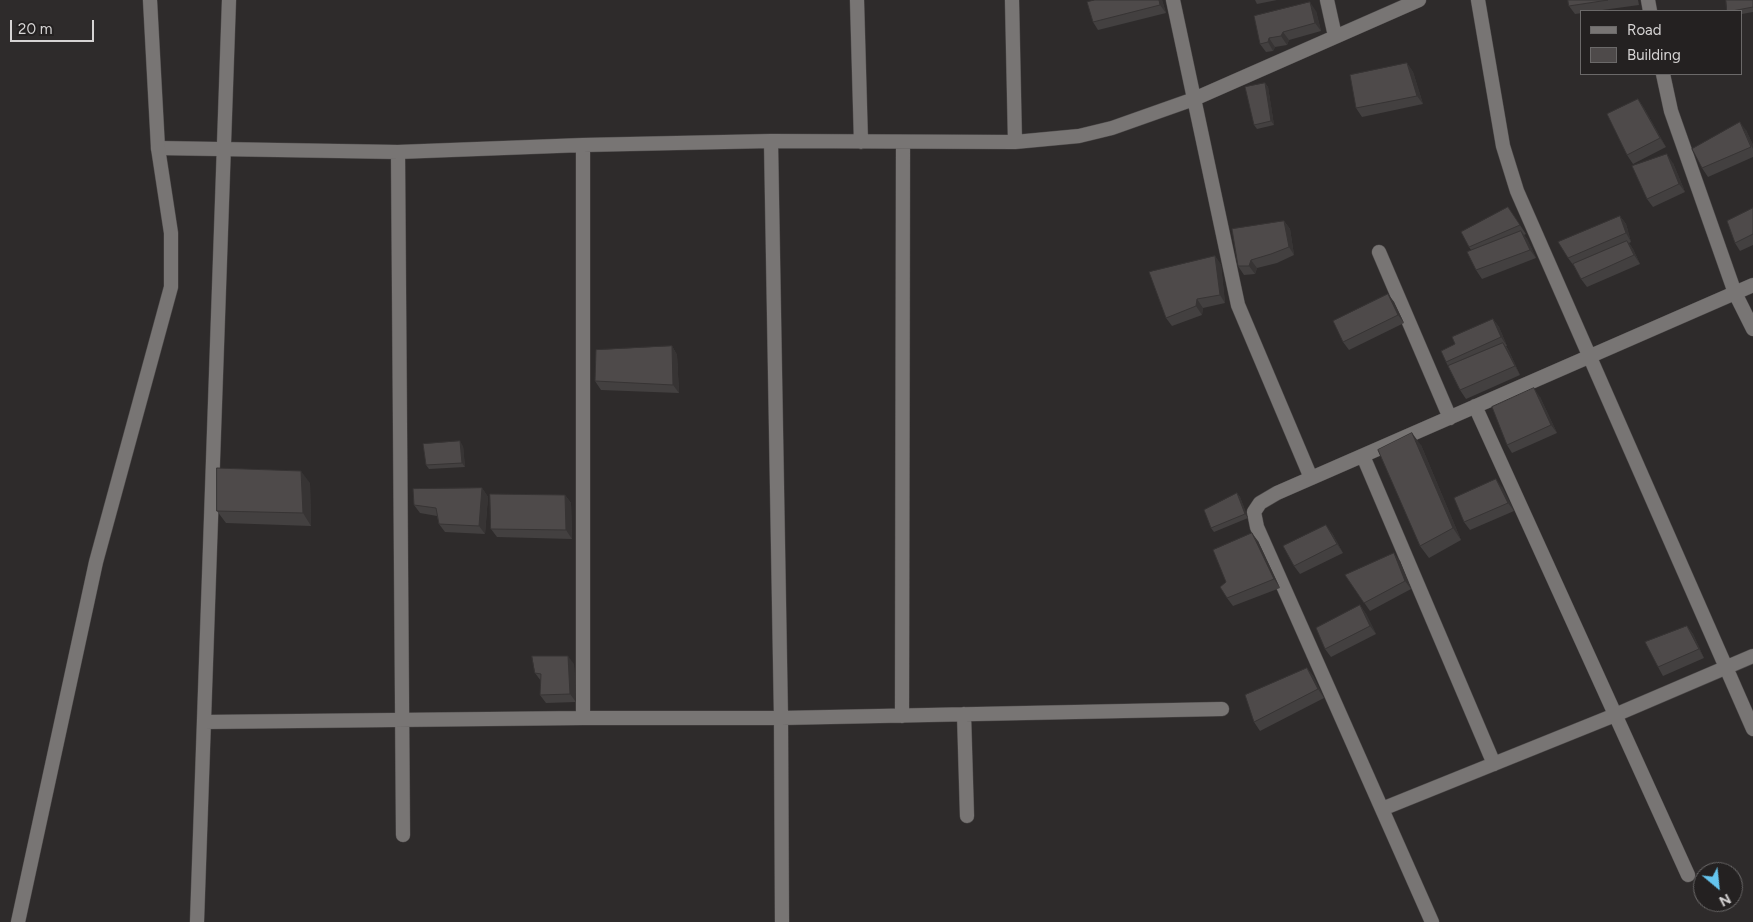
<!DOCTYPE html>
<html>
<head>
<meta charset="utf-8">
<style>
  body { margin:0 }
  #map { position:relative; width:1753px; height:922px; overflow:hidden; background:#2e2b2b; font-family:Figtree,sans-serif }
  canvas { display:block }
  .legend { position:absolute; left:1580px; top:10px; width:162px; height:65px; box-sizing:border-box; background:#242121; border:1px solid #6b6969; margin:0; padding:6px 9px; list-style:none; font-size:15px; color:#d6d4d4 }
  .legend li { display:flex; align-items:center; gap:10px; height:25px }
  .legend b { width:25px; border:1px solid #6b6969 }
  .north { position:absolute; left:1693px; top:862px; width:50px; height:50px; box-sizing:border-box; background:#242121; border:1px solid #6b6969; border-radius:50%; rotate:152deg; font-size:14px; font-weight:700; line-height:20px; text-align:center; color:#d6d4d4 }
  .north::after { content:''; display:block; margin:auto; width:18px; height:22px; background:#65c5ee; clip-path:polygon(50% 0,100% 100%,50% 72%,0 100%) }
  .scale { position:absolute; left:10px; top:20px; width:84px; height:22px; box-sizing:border-box; border:2px solid #d6d4d4; border-top:0; padding-left:6px; font-size:15px; line-height:18px; white-space:nowrap; color:#d6d4d4; -webkit-text-stroke:4px #242121; paint-order:stroke }
</style>
</head>
<body>
<div id="map">
<canvas width="1753" height="922"></canvas>
<ul class="legend">
<li><b style="height:6px;background:#787574"></b>Road</li>
<li><b style="height:14px;background:#4e4a4a"></b>Building</li>
</ul>
<div class="north">N</div>
<div class="scale">20 m</div>
</div>
<script>
const ctx = document.querySelector('canvas').getContext('2d');
ctx.lineJoin = 'round';
function strokePath(path, color, width, dash) { ctx.strokeStyle = color; ctx.lineWidth = width; ctx.lineCap = dash ? 'butt' : 'round'; ctx.setLineDash(dash || []); ctx.stroke(path); }
function fill(path, color) { ctx.fillStyle = color; ctx.fill(path, 'evenodd'); }
const minor = new Path2D(`
  M857,0L861,142
  M1012,0L1015,142
  M1173,0L1238,305L1311,478
  M1327,0L1335,36
  M1478,0L1503,146L1517,191L1753,729
  M1648,0L1650,11
  M1663,74L1671,111L1735,293L1753,329
  M771,141L781,718L782,922
  M158,148L398,152L583,145L771,141L1015,142L1079,136L1112,128L1194,99L1419,0
  M398,152L403,835
  M1379,252L1450,418
  M1475,406L1688,875
  M1363,456L1494,764
  M964,714L967,816
  M902,716L903,142
  M583,718V145
  M204,722L583,718H781L1222,709
  M1382,809L1615,715L1753,656
  M197,922L229,0
  M1432,922L1257,527L1254,512L1260,503L1277,493L1753,285`);
const tertiary = new Path2D(`
  M18,922L96,562L171,287V233L158,148L150,0`);
strokePath(minor, '#4c4949', 15);
strokePath(tertiary, '#4c4949', 15);
strokePath(minor, '#787574', 14);
strokePath(tertiary, '#787574', 14);
fill(new Path2D(`
  M1095,0H1162L1166,13L1098,30L1093,22Z
  M1255,0H1277L1257,4Z
  M1568,0H1638L1639,5L1595,11H1582V13L1575,14L1569,6Z
  M1753,0V12L1742,14V11H1727Z
  M1316,11L1321,31L1289,40L1287,45L1275,47L1273,51L1266,52L1260,44Z
  M1407,63L1413,72L1423,104L1362,117L1356,108Z
  M1265,83L1268,87L1274,125L1257,129L1254,125Z
  M1638,99L1644,108L1666,147L1633,164L1627,155Z
  M1746,130L1753,145V157L1708,177L1702,168Z
  M1673,163L1685,192L1653,207L1647,199Z
  M1508,207L1526,234L1524,235L1527,239L1536,258L1482,279L1476,270L1471,250L1469,247Z
  M1753,208V245L1740,251L1735,243Z
  M1620,216L1626,224L1631,242L1629,243L1633,249L1640,264L1587,287L1581,279L1574,266L1568,258Z
  M1284,221L1290,229L1294,255L1277,263L1257,268L1255,274L1244,275L1238,266Z
  M1215,256L1221,265L1225,303L1203,308L1202,315L1172,326L1166,318Z
  M1388,294L1394,302L1404,323L1349,350L1343,342Z
  M1493,319L1499,327L1507,346H1506L1509,351L1520,375L1466,399L1460,390L1446,362L1455,344Z
  M672,346L677,355L679,393L601,390L595,381Z
  M1540,397L1557,433L1512,453L1507,445Z
  M1421,445L1461,540L1429,558L1420,546Z
  M463,446L465,467L429,469L426,465Z
  M310,483L311,526L226,523L217,511Z
  M1502,487L1514,511L1470,530L1464,522Z
  M482,488L488,497L485,534L445,532L439,524L437,516L420,513L414,505Z
  M1237,493L1240,497L1248,518L1214,532L1211,528Z
  M565,495L571,503L572,539L497,537L491,529Z
  M1332,533L1343,553L1300,574L1294,566Z
  M1258,541L1280,588L1233,606L1227,598L1226,582Z
  M1400,561L1411,589L1370,611L1345,575Z
  M1360,605L1366,614L1376,634L1331,657L1325,649Z
  M1687,626L1693,634L1704,658L1663,676L1658,667Z
  M574,664L576,702L546,703L540,695L541,681L535,673Z
  M1307,668L1313,676L1324,698L1260,731L1254,722Z`), '#434040');
fill(new Path2D(`
  M1159,0H1162L1166,13L1160,5Z
  M1310,2L1316,11L1321,31L1315,23Z
  M1283,32L1289,40L1287,45L1281,36Z
  M1269,38L1275,47L1273,51L1268,42Z
  M1407,63L1413,72L1423,104L1417,96Z
  M1265,83L1268,87L1274,125L1271,121Z
  M1638,99L1644,108L1666,147L1660,138Z
  M1740,122L1746,130L1753,145V149Z
  M1667,154L1673,163L1685,192L1679,184Z
  M1620,216L1626,224L1631,242L1626,233Z
  M1284,221L1290,229L1294,255L1289,247Z
  M1521,231L1527,239L1536,258L1530,250Z
  M1627,241L1633,249L1640,264L1634,255Z
  M1215,256L1221,265L1225,303L1220,295Z
  M1251,260L1257,268L1255,274L1249,266Z
  M1388,294L1394,302L1404,323L1398,315Z
  M1197,299L1203,308L1202,315L1196,306Z
  M1493,319L1499,327L1507,346L1501,337Z
  M1503,343L1509,351L1520,375L1515,366Z
  M672,346L677,355L679,393L673,385Z
  M1534,388L1540,397L1557,433L1551,425Z
  M1412,433L1421,445L1461,540L1453,528Z
  M460,441L463,446L465,467L462,463Z
  M301,471L310,483L311,526L303,513Z
  M1496,479L1502,487L1514,511L1508,503Z
  M482,488L488,497L485,534L479,526Z
  M1237,493L1240,497L1248,518L1245,514Z
  M565,495L571,503L572,539L566,530Z
  M1326,525L1332,533L1343,553L1337,544Z
  M1252,533L1258,541L1280,588L1274,579Z
  M1394,553L1400,561L1411,589L1405,581Z
  M1360,605L1366,614L1376,634L1370,626Z
  M1687,626L1693,634L1704,658L1699,649Z
  M568,656L574,664L576,702L570,694Z
  M1307,668L1313,676L1324,698L1318,689Z`), '#373434');
const building = new Path2D(`
  M1095,0H1159L1160,5L1093,22L1087,2Z
  M1568,0H1608L1569,6Z
  M1726,0H1753V7L1732,11H1727Z
  M1310,2L1315,23L1283,32L1281,36L1269,38L1268,42L1260,44L1254,16Z
  M1407,63L1417,96L1356,108L1350,75Z
  M1265,83L1271,121L1254,125L1245,87Z
  M1638,99L1660,138L1627,155L1607,114Z
  M1740,122L1751,147L1702,168L1692,149Z
  M1667,154L1679,184L1647,199L1632,166Z
  M1508,207L1520,225L1469,247L1461,232Z
  M1753,208V234L1735,243L1727,221Z
  M1620,216L1626,233L1568,258L1558,242Z
  M1284,221L1289,247L1271,254L1251,260L1249,266H1238L1232,229Z
  M1521,231L1530,250L1476,270L1467,252Z
  M1627,241L1634,255L1581,279L1573,264Z
  M1215,256L1220,295L1197,299L1196,306L1166,318L1149,272Z
  M1388,294L1398,315L1343,342L1333,321Z
  M1493,319L1501,337L1446,362L1441,351L1455,344L1452,337Z
  M1503,343L1515,366L1460,390L1448,366Z
  M672,346L673,385L595,381L596,350Z
  M1534,388L1551,425L1507,445L1492,407Z
  M1412,433L1453,528L1420,546L1378,450Z
  M460,441L462,463L426,465L423,444Z
  M217,468L301,471L303,513L217,511Z
  M1496,479L1508,503L1464,522L1454,498Z
  M482,488L479,526L439,524L436,508L414,505L413,489Z
  M1237,493L1245,514L1211,528L1204,510Z
  M490,494L565,495L566,530L491,529Z
  M1326,525L1337,544L1294,566L1283,546Z
  M1252,533L1274,579L1227,598L1220,587L1226,582L1213,550Z
  M1394,553L1405,581L1364,603L1345,575Z
  M1360,605L1370,626L1325,649L1316,628Z
  M1687,626L1699,649L1658,667L1645,642Z
  M532,656H568L570,694L540,695L541,674L535,673Z
  M1307,668L1318,689L1254,722L1245,695Z`);
fill(building, '#4e4a4a');
strokePath(building, '#373434', 1);
</script>
</body>
</html>
